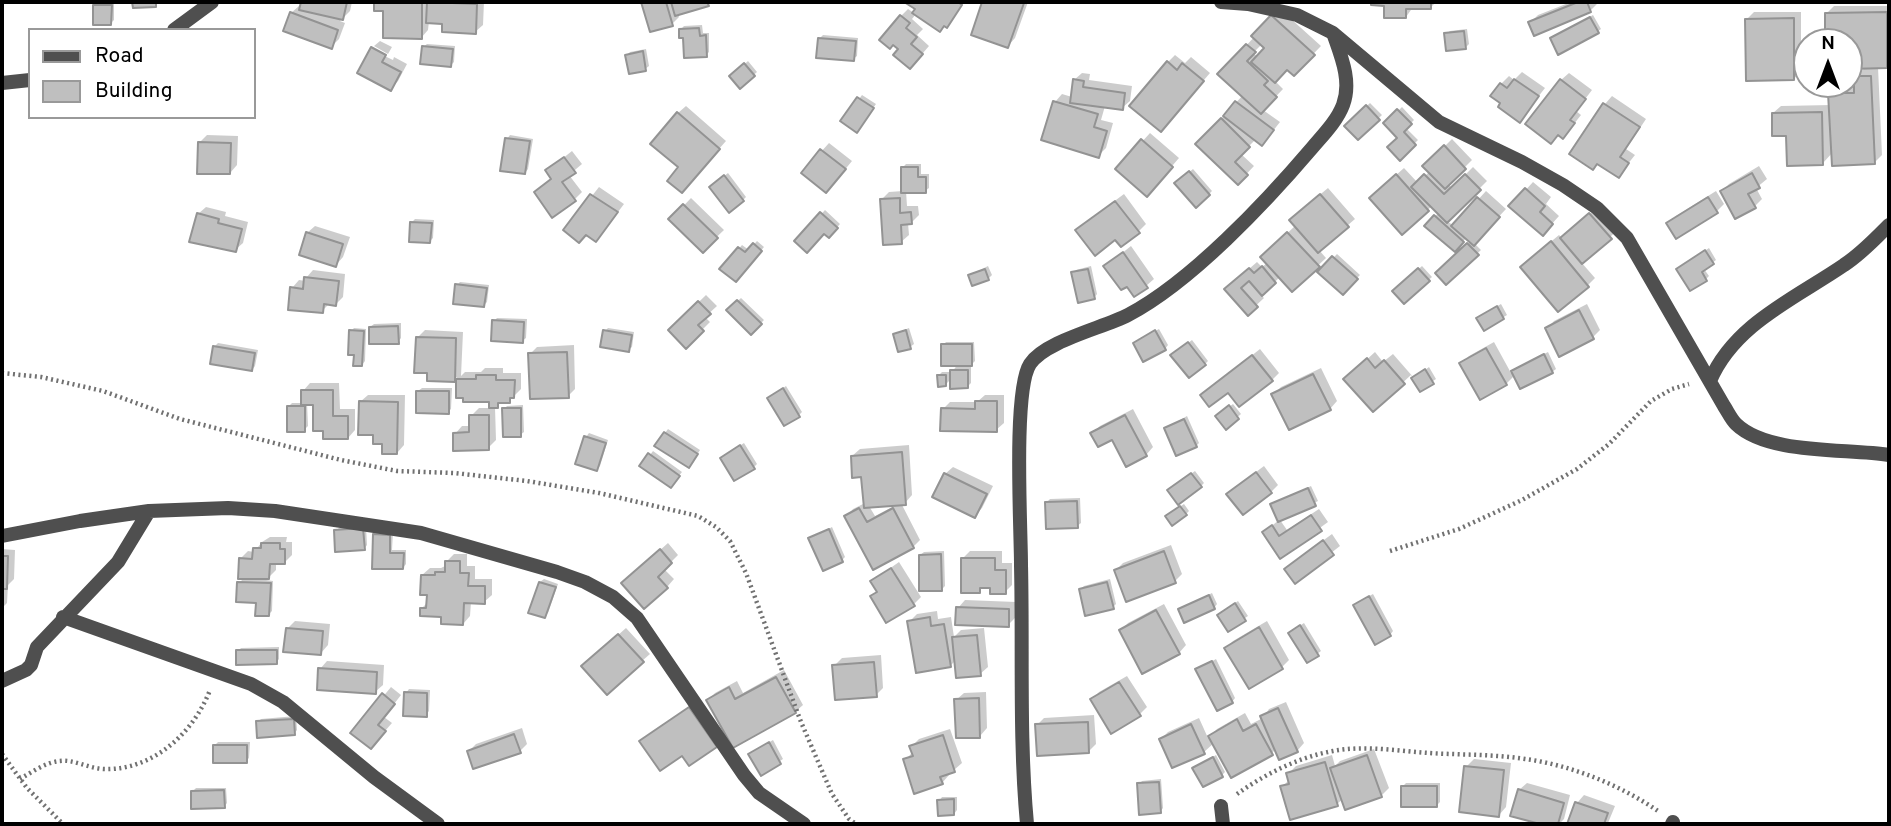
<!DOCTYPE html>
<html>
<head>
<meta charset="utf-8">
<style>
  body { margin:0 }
  #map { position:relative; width:1891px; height:826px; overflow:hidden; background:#fff; font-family:Overpass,sans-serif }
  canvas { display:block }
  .frame { position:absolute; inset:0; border:4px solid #000; pointer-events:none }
  .legend { position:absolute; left:28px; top:28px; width:228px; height:91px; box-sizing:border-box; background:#fff; border:2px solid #999; margin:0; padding:9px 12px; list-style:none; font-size:21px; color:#000 }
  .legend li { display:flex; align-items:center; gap:14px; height:35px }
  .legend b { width:35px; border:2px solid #999 }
  .north { position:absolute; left:1793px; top:28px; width:70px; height:70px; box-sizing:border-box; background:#fff; border:2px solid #999; border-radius:50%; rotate:0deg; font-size:19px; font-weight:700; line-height:28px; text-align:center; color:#000 }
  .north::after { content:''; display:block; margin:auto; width:24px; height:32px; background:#000; clip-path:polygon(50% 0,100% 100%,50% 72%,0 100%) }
</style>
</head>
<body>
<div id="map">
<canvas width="1891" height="826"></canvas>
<div class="frame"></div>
<ul class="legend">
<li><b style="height:9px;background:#4f4f4f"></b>Road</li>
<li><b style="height:19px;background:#bfbfbf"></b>Building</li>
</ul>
<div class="north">N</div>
</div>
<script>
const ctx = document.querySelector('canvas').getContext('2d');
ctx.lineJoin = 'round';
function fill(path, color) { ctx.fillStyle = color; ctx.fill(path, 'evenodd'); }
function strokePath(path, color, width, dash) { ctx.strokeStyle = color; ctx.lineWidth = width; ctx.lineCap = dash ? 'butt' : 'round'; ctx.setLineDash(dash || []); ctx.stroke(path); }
fill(new Path2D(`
  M303,2H352L350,11L340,21L345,23L339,39L331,47L291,13L299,6L302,7Z
  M375,2H484L483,25L475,32L444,22L429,21L428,30L421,38L385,9H375Z
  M643,2H711L708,5L678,13L679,17L672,24L651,30Z
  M908,2H965L946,26L916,14L912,19L923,29L917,35L929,46L917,60L900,49L901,16L908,9L914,13L917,8Z
  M984,2H1028L1015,38L1008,46L973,34Z
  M1373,2H1436L1431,7H1413L1406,17L1386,4H1373Z
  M1571,2L1598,3L1590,11L1530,23L1538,15Z
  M99,3H114V20L110,24L95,6Z
  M1834,6H1889V64L1886,67H1878L1882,155L1874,163L1833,152L1823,163L1788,135L1773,113L1781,106L1831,105L1830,94L1838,87L1856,86L1855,77L1866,67H1849V42H1827L1826,14Z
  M1280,9L1321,46L1294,74L1287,67L1275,81L1283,89L1263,110L1280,122L1269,136L1256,139L1241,154L1254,166L1238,183L1198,144L1243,95L1220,74ZM1262,44L1266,48L1258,57L1253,53Z
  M1754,12H1801V71L1794,79L1746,20Z
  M1593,15L1601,29L1597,32L1552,38Z
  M702,25L703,33H709V52L706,55L681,29L684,26Z
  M1467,29L1469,44L1466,47L1446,34L1450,31Z
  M823,35L858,38L857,56L853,59L819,39Z
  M380,41L392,47L388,54L374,46Z
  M427,44L455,46L454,62L450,66L423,47Z
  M646,49L649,66L645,69L627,55L630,52Z
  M372,50L393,60L394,57L407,64L398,81L391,88Z
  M1175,55L1185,63L1191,57L1210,73L1168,122V62Z
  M748,61L757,72L741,86L732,76Z
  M1522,72L1545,88L1520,120L1501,84L1509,76L1514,80Z
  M1082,73L1090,74L1089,80L1132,86L1130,101L1122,108L1105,106L1101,120L1113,123L1106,148L1098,156L1055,102L1062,94L1072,97L1074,80Z
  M1569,73L1592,90L1576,111L1581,115L1570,129L1561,80Z
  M862,95L876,104L860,127L843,120Z
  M1612,96L1646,119L1626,149L1635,155L1619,175L1598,162L1572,154L1605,104Z
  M1370,103L1382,115L1358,138L1346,126Z
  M686,106L726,141L689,183L680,167L678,113Z
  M1402,107L1414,120L1406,128L1418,140L1400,158V138L1386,123Z
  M1150,133L1179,158L1154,187L1117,169Z
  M207,135L238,136L237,165L230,173L199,143Z
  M510,135L533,139L528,169L525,173L507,139Z
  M1452,139L1472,160L1448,184L1452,188L1473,167L1487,181L1447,221L1454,226L1486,191L1506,209L1474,243L1481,250L1446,283L1437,273L1471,241L1467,237L1455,250L1427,226L1439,212L1432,206L1402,233L1378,191L1404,168L1418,183L1430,171L1425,166Z
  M829,143L852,161L834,183L803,172Z
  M572,151L582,164L569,175L582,192L574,200L536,192L553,178L548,170Z
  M906,164H921V174H929V188L925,191H906L907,206H918L919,215L911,223H908L909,235L901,242L882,199L889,192L903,191V167Z
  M1759,166L1767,179L1756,188L1762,199L1755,206L1722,191L1729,184Z
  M1193,169L1212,191L1197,206L1176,183Z
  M728,173L746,197L743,200L714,184Z
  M1533,182L1551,197L1546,204L1559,216L1550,226L1511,206Z
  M599,187L624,204L603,232L565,230Z
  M1328,188L1355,219L1319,250L1326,258L1292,290L1280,277L1261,295L1264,298L1248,313L1234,282L1257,262L1262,267L1267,263L1262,257L1296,225L1299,212Z
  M1716,191L1724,204L1717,211L1677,236L1669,224L1676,216Z
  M1124,194L1146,224L1138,232L1116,238L1085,223Z
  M691,198L724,230L703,250L671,219Z
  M206,207L226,212L225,216L248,222L243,243L235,250L198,214Z
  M1598,207L1618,230L1581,262L1595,278L1588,285L1530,259L1559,235L1562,238Z
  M825,210L840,224L829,236L824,231L797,241Z
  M415,219L434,220L433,238L430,241L412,222Z
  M315,226L350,237L343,257L336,265L307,233Z
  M757,241L764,247L736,280L722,269L742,245L749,250Z
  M1131,246L1154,279L1146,286L1127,284L1106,266Z
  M1709,248L1716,260L1704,269L1709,276L1706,279L1682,266Z
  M1337,254L1360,275L1342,293L1320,272Z
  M988,266L992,275L988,279L970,275Z
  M1091,266L1097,294L1094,298L1073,273L1076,270Z
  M1422,266L1432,277L1404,301L1395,291Z
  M313,270L345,274L343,297L336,304L330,303L322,311L292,288L299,280L306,281V278Z
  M460,282L489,285L487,302L484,305L457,285Z
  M706,295L717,306L705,317L710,322L686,346L670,330Z
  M741,298L764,320L751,333L728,310Z
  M1501,304L1507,315L1484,329L1481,315Z
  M1587,304L1600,330L1593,337L1547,329L1554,321Z
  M497,318L527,319L526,338L522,341L494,321Z
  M401,323V338L398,342L370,327L374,324Z
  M354,328L366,329L365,361L362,365L351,331Z
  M608,328L634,332L632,347L628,350L605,331Z
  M909,328L914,344L910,347L894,334Z
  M1159,329L1168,345L1165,349L1138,340Z
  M425,330L463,332L461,376L465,372H481L485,368H503V373H521V389L509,401H503L495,407L496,440L488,448L455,434L462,426H471V416L479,408H490V401L457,396V377L454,380L417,338Z
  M1192,340L1208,361L1205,364L1176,352Z
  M946,342H974L975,361L971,365V383L967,387L952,378L945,385L939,375L942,372H952L958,364L943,345Z
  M1494,342L1511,373L1516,368L1548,352L1556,369L1552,372L1515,375L1506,384L1462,363L1469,356Z
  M218,343L258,350L255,366L252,370L214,347Z
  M574,345L575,389L568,396L530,354L537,347Z
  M1260,349L1279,373L1272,380L1202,395Z
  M1375,352L1383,362L1393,354L1414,378L1429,367L1436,379L1420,390L1411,375L1373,410L1353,372Z
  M1321,368L1337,401L1330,409L1273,395L1281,387Z
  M310,383H339L340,409H355V430L348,438L325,429L314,403H307L308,426L304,430L288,407L292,403H303V391Z
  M786,386L802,412L799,415L769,398Z
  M422,388H452L451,409L448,412L418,391Z
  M368,395H405L404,445L397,453L384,442L360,402Z
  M985,395H1004V423L996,430L943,409L950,402H977Z
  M1233,404L1241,414L1226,427L1221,413Z
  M523,405L524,432L520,435L504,409L507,406Z
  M1133,409L1153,447L1146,455L1113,438L1092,434L1100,426Z
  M1187,416L1199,443L1196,446L1166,428Z
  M668,429L700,450L692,463L665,433Z
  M589,433L608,440L600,466L597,469L586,437Z
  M744,443L757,464L754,467L725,455Z
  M909,445L912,495L905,503H901L920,540L913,547L846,517L853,509L865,503L863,475L852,456L860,449ZM898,504L875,516L869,506Z
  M653,451L682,472L674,482L650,455Z
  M1264,466L1278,485L1271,492L1236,487Z
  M953,467L993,486L982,508L975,516L945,474Z
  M1195,471L1204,483L1201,486L1172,487Z
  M1311,486L1318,501L1280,520L1287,530L1319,509L1328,522L1280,557L1264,532L1279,520L1272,505Z
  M1080,498L1081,523L1077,526L1046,503L1050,499Z
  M1184,504L1189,511L1186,514L1170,513Z
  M366,526L367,545L364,549L335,531L339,528Z
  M832,527L845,557L842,560L810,539Z
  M378,532H393L392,550H406V564L403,568L374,535Z
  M1332,534L1340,546L1295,581L1294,562Z
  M270,537H287L286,542H292V555L284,563H276V570L266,580L273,581L272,611L268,615L239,583L245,577L240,559L248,551L254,552L262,542Z
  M668,543L678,555L664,569L674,579L667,587L631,576Z
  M1171,545L1182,574L1175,581L1116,570L1123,563Z
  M2,549L15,550L14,579L8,585L7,603L2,608Z
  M944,551L945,586L942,589L920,555L924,552Z
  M970,551H1002V563H1012V585L1005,592L992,586H984L979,591L963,558Z
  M454,554H467V566H475V579H492V595L484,602H471L470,616L463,624L421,609L428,602L429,594L422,575L430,568H441L447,565V561Z
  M899,562L921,597L914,604L872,596L878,590L872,581Z
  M544,579L558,584L548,613L544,616L540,582Z
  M1110,579L1116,604L1113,607L1081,589L1084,586Z
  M1212,593L1217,604L1214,608L1180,609Z
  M1373,594L1393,631L1390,635L1358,602Z
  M965,600L1016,602V617L1008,625L958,608Z
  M1238,601L1248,616L1229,629L1222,612Z
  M1164,604L1186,645L1179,653L1121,630L1128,623Z
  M937,611L938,619L951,617L954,637L961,630L984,628L988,667L980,674L956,660L950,666L909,622L917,614Z
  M295,621L330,624L328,645L321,653L287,629Z
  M1267,621L1289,660L1282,667L1226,648L1233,641Z
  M1304,623L1321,651L1308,661L1293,630Z
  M626,628L650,654L642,661L591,659Z
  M279,647V659L276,663L238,651L241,648Z
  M881,655L883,688L876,695L834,666L842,658Z
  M1216,659L1235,698L1232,702L1198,669Z
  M327,661L384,665L383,685L375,692L320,669Z
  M784,670L803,705L795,712L708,700L715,693L737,681L743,693Z
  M1127,676L1147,707L1139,715L1092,700L1099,692Z
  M391,687L401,695L384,717L392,723L378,739L353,733Z
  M409,689L430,690L429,711L426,715L406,693Z
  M986,692L987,728L980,736L956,700L964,693Z
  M1286,702L1304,743L1297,751L1276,749L1272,753L1214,743L1204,752L1161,739L1168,732L1199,718L1208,738L1217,729L1245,713L1251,724L1263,718L1269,709Z
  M1094,715L1096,744L1088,752L1037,725L1044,718Z
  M296,716L297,730L294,734L258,722L261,719Z
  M522,728L527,744L520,751H469L476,744Z
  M950,729L962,763L954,770L948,772L949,775L942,783L905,760L913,752L911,747L919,739Z
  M773,740L783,759L761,773L754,751Z
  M218,742H250L249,758L246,761L214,746Z
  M1374,749L1389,788L1381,796L1343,799L1337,804L1282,787L1290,779L1288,774L1296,766L1332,755L1335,766L1340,761Z
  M1216,755L1225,772L1222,775L1194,768Z
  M1474,759L1511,763L1506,807L1499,815L1466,767Z
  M1161,779L1163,808L1160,812L1139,784L1142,781Z
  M1406,783H1440V802L1437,805L1402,787Z
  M1527,783L1570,795L1564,819L1559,824H1547L1512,815L1519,790Z
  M196,788H226L227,803L224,807L192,792Z
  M1584,795L1615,806L1608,823L1611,824H1569L1577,803Z
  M942,797H957V810L954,814L939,801Z`), '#0003');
const building = new Path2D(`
  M132,2H156V7L133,8Z
  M301,2H347L343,20L299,10Z
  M374,2H422V39L383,38V11H374Z
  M427,2L477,4L476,34L442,32V24L426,23Z
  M641,2H666L673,26L650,32Z
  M671,2H707L709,6L675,16Z
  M904,2H958L962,5L947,28L944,26L940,32L912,13L915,9Z
  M982,2L1024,3L1008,48L971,35Z
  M1371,2H1431V9H1406V18H1384V6L1371,5Z
  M1578,2H1587L1591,12L1534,36L1528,22Z
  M93,5H112L111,25H93Z
  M290,12L338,30L332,49L283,31Z
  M1887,12V68L1849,69V42H1825V13Z
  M900,15L910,23L906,28L917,37L911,44L923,54L910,69L893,55L898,49L893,45L890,49L879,40Z
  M1271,15L1315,55L1294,76L1287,70L1275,83L1251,62L1264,48L1251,36Z
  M1590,17L1599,33L1558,55L1550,38Z
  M1794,18V80L1746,81L1745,19Z
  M699,28L700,36L706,35L707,57L684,58L683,38H679V29Z
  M1464,31L1466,49L1446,51L1444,33Z
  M818,38L856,41L854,61L816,58Z
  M1246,44L1256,52L1247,61L1268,81L1264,85L1277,97L1261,114L1217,74Z
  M422,46L453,49L451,67L420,64Z
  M371,47L386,55L382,62L401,72L391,91L357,73Z
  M643,51L646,71L629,74L625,55Z
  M1167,61L1177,70L1182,63L1204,81L1161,132L1129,106Z
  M744,63L755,76L740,89L729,76Z
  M1854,76H1871L1875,164L1832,166L1828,93H1854Z
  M1073,79L1084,81L1083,87L1125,93L1123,110L1070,103Z
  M1514,79L1539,96L1520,123L1498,107L1500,103L1490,96L1500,83L1507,88Z
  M1560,79L1586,99L1570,120L1575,123L1563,139L1558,135L1551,144L1525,124Z
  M857,97L874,108L857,133L840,121Z
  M1053,101L1098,114L1094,127L1107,131L1099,158L1041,140Z
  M1235,101L1274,130L1262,146L1223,116Z
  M1603,103L1640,127L1620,157L1629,163L1619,178L1597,164L1593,170L1569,154Z
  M1366,105L1380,120L1358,140L1344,126Z
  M1397,109L1412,124L1404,132L1416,145L1400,161L1387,147L1397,138L1383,123Z
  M677,112L720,149L682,193L667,181L678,167L650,144Z
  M1822,112L1823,165L1787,166L1786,136H1772V113Z
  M1221,118L1250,147L1235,162L1248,175L1238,185L1195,144Z
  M505,138L530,141L525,174L500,171Z
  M1141,139L1173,167L1147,197L1115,169Z
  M198,142L231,143L230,174H197Z
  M1444,145L1466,169L1445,189L1422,166Z
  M820,149L846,169L826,193L801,173Z
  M564,157L576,173L562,182L576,201L552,218L534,192L551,179L545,170Z
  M901,167H918V177H926V193H901Z
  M1189,171L1210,195L1196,208L1174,183Z
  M1752,173L1760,188L1748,194L1756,208L1735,219L1720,191Z
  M1396,174L1429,211L1402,235L1369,198Z
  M1424,174L1444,194L1465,174L1481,190L1447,223L1411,187Z
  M724,175L744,201L729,213L709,187Z
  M1525,188L1545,206L1540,212L1553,224L1543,236L1508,206Z
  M590,194L618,212L596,242L586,235L579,243L563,230Z
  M1320,194L1349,227L1318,253L1289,220Z
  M1477,197L1500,217L1474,246L1451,226Z
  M1708,197L1718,213L1676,239L1666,223Z
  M900,198V213L911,212L912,224L901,225L902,244L883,245L880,199Z
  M1115,201L1140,233L1121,247L1115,240L1095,256L1075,230Z
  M683,204L718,238L703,253L668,219Z
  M820,212L838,228L829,238L824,234L807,253L794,241Z
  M197,213L219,219L218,223L242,229L236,252L189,242Z
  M1589,213L1612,239L1582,264L1560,238Z
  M1434,215L1464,242L1455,252L1424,226Z
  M410,222L432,223L430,243L409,242Z
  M306,232L343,244L336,267L299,255Z
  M1287,232L1320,267L1292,292L1260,257Z
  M1551,241L1589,287L1558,312L1520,267Z
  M753,243L762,251L736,282L719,269L738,247L745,252Z
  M1467,243L1479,255L1446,285L1435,273Z
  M1705,250L1714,264L1702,272L1707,281L1690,291L1676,269Z
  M1123,252L1148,288L1134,297L1127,287L1121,290L1103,266Z
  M1332,256L1358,279L1343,295L1317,272Z
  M1262,266L1276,283L1262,296L1249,281L1241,288L1258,307L1248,316L1224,289L1249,268L1254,273Z
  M1418,268L1430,281L1404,304L1392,291Z
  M985,269L989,280L972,286L968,275Z
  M1088,269L1095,299L1078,303L1071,272Z
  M304,277L339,281L336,306L324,304L323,313L288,310L290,287L303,289Z
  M455,284L487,288L484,307L453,304Z
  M737,300L762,324L751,335L726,310Z
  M698,301L711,314L698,325L704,331L686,349L668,330Z
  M1497,306L1504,319L1484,331L1476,318Z
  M1579,310L1594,339L1559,357L1545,328Z
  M492,320L524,322L523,343L491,341Z
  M398,326L399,344H369V327Z
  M349,330L364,331L362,366H353L354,355H348Z
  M603,330L632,335L629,352L600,347Z
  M906,330L911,349L898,352L893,334Z
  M1155,330L1166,350L1143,362L1133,343Z
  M416,337L456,338L455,382L427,381V373H414Z
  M1188,342L1206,365L1189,378L1170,355Z
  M941,344H972V366H941Z
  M213,346L255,353L252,371L210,364Z
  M1486,348L1507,385L1480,400L1459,363Z
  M567,352L569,398L530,399L528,353Z
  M1544,354L1553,373L1520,389L1511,371Z
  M1252,355L1273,381L1239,407L1228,393L1209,407L1200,395Z
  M1367,358L1375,368L1384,360L1405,384L1373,412L1343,379Z
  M1425,369L1434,384L1420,392L1411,378Z
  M950,370H968V388L950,389Z
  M1313,374L1331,410L1289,430L1271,394Z
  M476,375H496V380H515L514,398H510V403H498V408H489V402H463V398H456V379H476Z
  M937,375H946V386L938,387Z
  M783,388L800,417L784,426L767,398Z
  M301,390H333V416H348V439H323V431H313V405H301Z
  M416,391H449V414L416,413Z
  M359,401L398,402L397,454H382V444H373V435H358Z
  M975,401H997V432L940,431L941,408L975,409Z
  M1229,405L1239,419L1226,430L1215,416Z
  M287,406H305V432H287Z
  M502,408H521V437H503Z
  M469,415H489V450L453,451V433L469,432Z
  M1125,415L1147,456L1126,467L1112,440L1098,447L1090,433Z
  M1184,419L1197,447L1176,456L1164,428Z
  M664,432L698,454L689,468L654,446Z
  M584,436L606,443L597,471L575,464Z
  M740,445L755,469L734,481L720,458Z
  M902,452L906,505L864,508L861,477L852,478L851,456Z
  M648,453L680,476L671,488L639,466Z
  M1256,472L1272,493L1243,515L1226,494Z
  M944,473L987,494L975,518L932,497Z
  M1191,473L1202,487L1178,505L1167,490Z
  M1308,488L1316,506L1278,522L1270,504Z
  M1077,501L1078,528L1046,529L1045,502Z
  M1180,506L1187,515L1172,526L1165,516Z
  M859,508L867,522L893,508L914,548L873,570L844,516Z
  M1311,515L1322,531L1280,559L1262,532L1272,525L1279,536Z
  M363,528L365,550L335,552L334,530Z
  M829,529L843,562L823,571L808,538Z
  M373,534L390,535V553H404L403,569H372Z
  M1323,540L1334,555L1295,584L1284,569Z
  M261,543H280V549H285V564H270L269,579H238L239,558L252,559L253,548H261Z
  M660,549L672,563L658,577L668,588L644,609L621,583Z
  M1164,551L1176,583L1126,602L1114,570Z
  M941,554L942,591H919V555Z
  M2,556H8L7,589H2Z
  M961,558H995V570H1006V594H990V588H980V593H961Z
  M445,561H460V573H469L468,586H485V604L464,603L463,625L441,624V617L420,616V608H426L427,595H420L421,575H435V572H445Z
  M891,568L915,606L886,623L870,596L877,592L870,581Z
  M237,582L271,583L269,616H255L256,603L236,602Z
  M539,582L556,587L545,618L528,613Z
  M1107,582L1114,609L1085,616L1079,589Z
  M1209,595L1215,609L1184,623L1178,609Z
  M1369,596L1391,636L1375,645L1353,605Z
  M1235,603L1246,621L1228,632L1217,615Z
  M956,607L1009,609V627L955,625Z
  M1156,610L1180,654L1142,674L1119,630Z
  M930,617L931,626L944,624L951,667L916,673L907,621Z
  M1300,625L1319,656L1307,663L1288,633Z
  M1259,627L1283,669L1249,689L1224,648Z
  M286,628L323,631L321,655L283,652Z
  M618,634L644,662L607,695L581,666Z
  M977,635L981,676L956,678L952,637Z
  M236,650H277V664L236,665Z
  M1212,661L1233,703L1217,711L1195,669Z
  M874,662L877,697L835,700L832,665Z
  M318,668L377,672L376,694L317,690Z
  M776,677L796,713L733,748L706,700L729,687L735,699Z
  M1119,682L1141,716L1111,734L1090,699Z
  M404,692L427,693V717L403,716Z
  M382,693L395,704L378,725L386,731L371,749L350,733Z
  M979,698L980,738H956L954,699Z
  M689,707L717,747L689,766L682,756L660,771L639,741Z
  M1278,708L1298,752L1279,760L1260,716Z
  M294,719L295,735L257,738L256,721Z
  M1237,719L1243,731L1256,724L1273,755L1231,778L1208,736Z
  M1088,722L1089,753L1037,756L1035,724Z
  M1191,724L1205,754L1172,768L1159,739Z
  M514,734L521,753L473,769L467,751Z
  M943,735L955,772L940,777L943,784L914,794L903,759L913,756L909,746Z
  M769,742L781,764L761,776L748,754Z
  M213,745H247V763H213Z
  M1367,755L1382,797L1345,810L1330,768Z
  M1213,757L1223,777L1203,787L1192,768Z
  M1325,762L1338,806L1290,820L1280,786L1289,784L1286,773Z
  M1464,766L1504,770L1499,817L1459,812Z
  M1159,782L1161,813L1139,815L1137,783Z
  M1401,786H1437V807H1401Z
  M1518,789L1564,803L1558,824H1540L1510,816Z
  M224,790L225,808L191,809V791Z
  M954,799V815L938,816L937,800Z
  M1575,802L1608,813L1604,824H1567Z`);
fill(building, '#bfbfbf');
strokePath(building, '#939393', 2);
strokePath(new Path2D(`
  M2,373L41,377L103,391L180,419L341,460L397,471L454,473L527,481L599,493L698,516L716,527L730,541L746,573L801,722L832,794L849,819L856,824
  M1390,551L1459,529L1522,500L1577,469L1609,444L1651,401L1672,389L1689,384
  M2,754L27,788L63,824
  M20,779C32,772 46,762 60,761C73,759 88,768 103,769C152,771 193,734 210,690
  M1237,794C1265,774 1299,757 1333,751C1365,745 1398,751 1429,753C1461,755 1493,754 1525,759C1571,765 1620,785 1658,811`), '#717171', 4.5, [2, 3.5]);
strokePath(new Path2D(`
  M1221,2L1248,4L1297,15L1333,33L1439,122L1522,162L1563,185L1597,208L1627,238L1724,406C1728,412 1731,419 1736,424C1768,455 1847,448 1889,455
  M174,30L212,2
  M2,83L30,80
  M1710,381C1734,324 1796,298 1844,265C1861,254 1875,239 1889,225
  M2,536L80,521L149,511L228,508L275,511L421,533L557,572L585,582L613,597L637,618L744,775L759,793L804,824
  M63,617L251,684L283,702L374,777L438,824
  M2,681L26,670L31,665L37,647L118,562L149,511
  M1221,806L1223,824
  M1027,824C1019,738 1023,651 1021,565C1021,528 1013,390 1030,364C1045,341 1103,328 1128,315C1191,282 1266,202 1312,148C1323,135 1337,121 1343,105C1352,81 1341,56 1333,33
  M1672,824L1673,822`), '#4f4f4f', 14);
</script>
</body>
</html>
